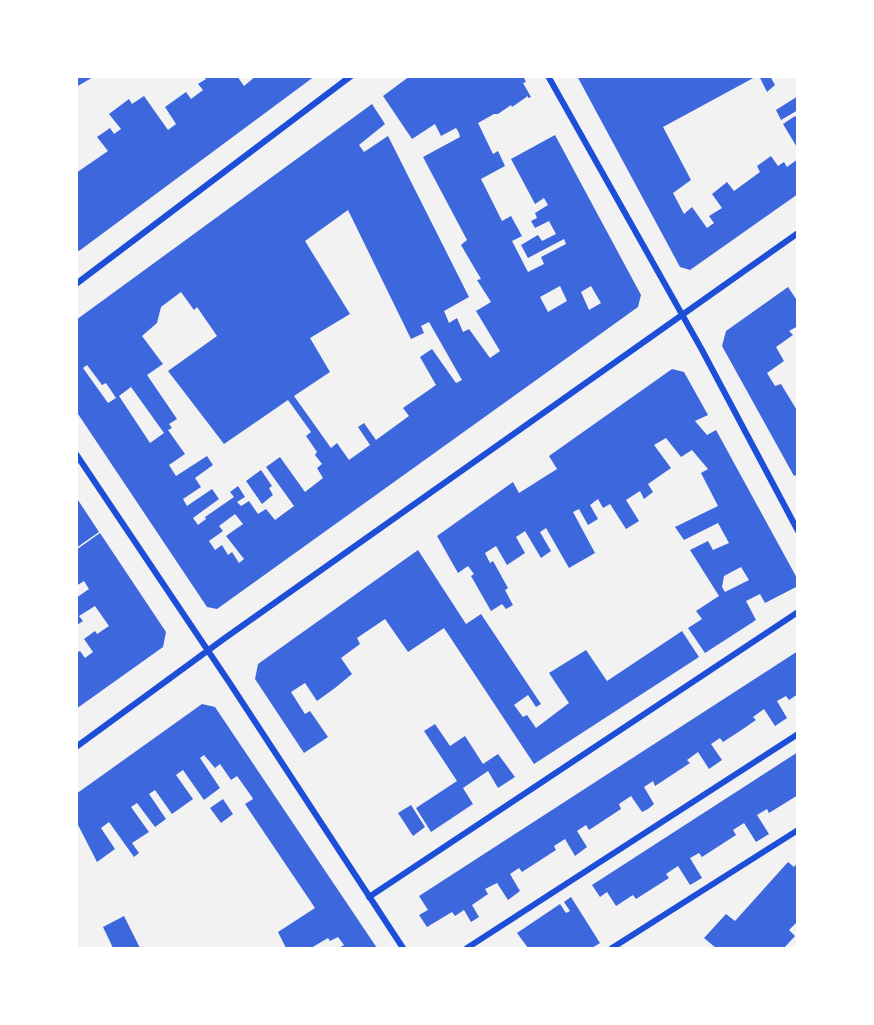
<!DOCTYPE html>
<html>
<head>
<meta charset="utf-8">
<style>
  body { margin:0 }
  #map { position:relative; width:874px; height:1025px; overflow:hidden; background:#f2f2f2; font-family:"DejaVu Sans",sans-serif }
  canvas { display:block }
  .frame { position:absolute; inset:0; border:78px solid #fff; pointer-events:none }
</style>
</head>
<body>
<div id="map">
<canvas width="874" height="1025"></canvas>
<div class="frame"></div>
</div>
<script>
const ctx = document.querySelector('canvas').getContext('2d');
ctx.lineJoin = 'round';
function fill(path, color) { ctx.fillStyle = color; ctx.fill(path, 'evenodd'); }
function strokePath(path, color, width, dash) { ctx.strokeStyle = color; ctx.lineWidth = width; ctx.lineCap = dash ? 'butt' : 'round'; ctx.setLineDash(dash || []); ctx.stroke(path); }
fill(new Path2D(`
  M76,76H95L76,87Z
  M204,76H237L244,86L256,76H315L79,251L76,248V173L108,151L97,137L110,128L114,134L121,129L109,114L129,99L132,104L144,96L168,130L176,124L165,107L186,92L191,99L203,90L198,84L206,79Z
  M410,76H523L526,82L523,83L531,97L528,98V96L512,107L511,105L498,114H494L478,123L493,154L498,151L505,166L481,179L502,221L511,216L522,236L512,241L528,272L544,264L541,257L566,244L564,239L528,258L521,245L538,235L542,241L556,234L549,221L535,228L531,221L537,218L535,213L548,205L544,198L535,204L511,159L555,135L641,295L638,307L217,609L207,607L76,411V320L372,104L385,124L359,145L364,152L388,136L469,297L444,311L449,323L457,318L463,332L469,329L490,358L500,351L476,311L491,302L477,280L481,279L461,245L467,240L423,157L460,137L459,133L456,128L441,136L435,124L412,139L383,96ZM348,210L411,339L424,333L421,326L429,322L462,380L456,383L432,349L420,357L436,385L403,408L409,416L376,440L364,423L358,427L370,445L349,460L337,443L331,448L294,396L330,372L310,338L350,314L305,241ZM560,286L567,301L548,312L540,297ZM591,286L601,303L589,310L581,292ZM181,292L194,310L197,307L217,336L168,371L224,444L288,400L311,432L306,436L317,452L315,455L322,464L317,468L323,478L305,492L280,457L266,467L294,506L275,520L266,509L258,514L249,501L241,506L237,502L245,497L238,486L230,492L234,497L205,517L206,519L198,525L193,518L219,499L212,489L187,506L183,499L201,487L195,478L213,465L207,456L176,476L169,465L185,454L168,430L172,428L169,424L177,419L147,375L163,364L142,336L157,323L161,307ZM87,365L102,385L106,383L116,398L108,403L83,368ZM131,387L164,433L150,443L119,396ZM235,514L243,524L226,536L244,559L239,563L232,552L228,555L222,545L215,550L209,541L223,531L219,526Z
  M577,76H757L663,127L691,180L673,193L684,214L692,207L707,228L714,223L709,216L722,208L712,194L727,182L734,191L760,172L757,166L771,156L778,166L784,162L787,167L798,159V194L690,270L680,267Z
  M759,76H770L775,85L767,92Z
  M798,96V110L781,120L776,110Z
  M795,116L798,120V149L783,124Z
  M788,287L798,302V326L789,331L793,335L776,347L784,361L767,373L775,386L781,384L798,412V474L794,476L722,346L726,331Z
  M672,369L684,372L708,415L695,421L707,435L716,430L798,580V586L765,603L760,594L746,601L756,620L705,653L688,628L702,619L696,611L719,596L690,550L708,541L713,550L729,543L718,523L684,540L675,527L718,506L701,473L708,469L692,450L681,457L666,438L654,445L671,468L648,484L653,492L644,499L640,491L626,500L639,521L626,529L610,504L603,508L598,499L590,505L598,519L588,525L579,509L573,512L595,553L569,568L546,528L540,532L551,551L541,558L525,531L516,537L525,553L507,565L496,546L485,553L490,563L493,561L508,588L505,590L513,605L506,609L502,604L491,611L471,576L474,574L468,566L458,573L437,536L513,482L519,493L557,469L549,456ZM741,567L749,580L725,592L722,587L724,576Z
  M261,470L272,486L269,488L273,495L262,504L246,481Z
  M76,497L99,532L76,548Z
  M100,533L166,632L163,647L76,709V653L80,651L85,658L93,652L84,639L95,631L97,634L109,626L95,606L79,616L83,621L77,625L76,623V598L89,589L84,581L76,586V550Z
  M418,550L466,624L481,614L541,704L536,707L528,695L514,705L523,717L527,715L536,728L569,703L549,673L586,650L607,681L682,631L699,657L534,764L444,628L408,652L385,619L357,638L360,644L341,658L352,674L335,688L317,701L305,683L291,692L305,714L310,711L328,737L304,753L255,679L258,664Z
  M798,651V694L789,700L786,696L777,701L787,718L775,726L764,709L753,717L756,720L740,731L723,742L720,738L711,744L722,760L709,769L698,752L687,760L690,763L655,786L653,781L644,787L654,804L648,809L642,812L631,796L619,804L621,809L589,830L586,825L577,831L587,847L575,856L565,839L554,846L556,850L522,872L519,868L510,874L520,891L508,900L497,883L485,889L488,894L472,905L479,917L471,922L464,910L455,916L452,912L427,927L419,915L428,910L419,896Z
  M202,704L215,707L377,948H339L344,945L338,937L330,941L328,938L311,948H286L278,932L315,908L245,804L253,799L252,797L237,776L231,780L220,764L215,768L204,755L200,758L220,788L204,800L183,770L176,775L193,799L172,814L155,790L149,794L166,819L155,827L137,803L131,807L149,832L132,843L139,853L134,857L109,822L101,828L115,849L97,862L76,821V794Z
  M435,724L450,746L465,736L483,764L498,754L515,777L498,788L488,771L463,788L473,804L431,832L416,808L457,781L424,731Z
  M798,752V795L769,813L767,809L757,815L769,834L756,842L744,823L733,830L736,835L702,857L699,853L690,858L702,878L690,885L678,866L666,874L669,878L636,899L633,895L616,906L607,892L600,897L592,885Z
  M223,799L233,814L221,823L210,808Z
  M411,805L425,827L413,836L398,813Z
  M788,862L794,867L798,862V921L789,930L795,936L784,948H716L704,938L726,914L735,921Z
  M571,897L600,943L592,948H528L517,933L560,904L566,913L570,911L564,902Z
  M124,916L140,948H113L103,927Z`), '#3d67dc');
strokePath(new Path2D(`
  M548,76L702,350L798,531
  M76,284L351,76
  M76,454L229,682L403,948
  M76,747L225,638L798,233
  M369,897L798,612
  M467,948L798,734
  M612,948L798,830`), '#1d4ed8', 6);
</script>
</body>
</html>
